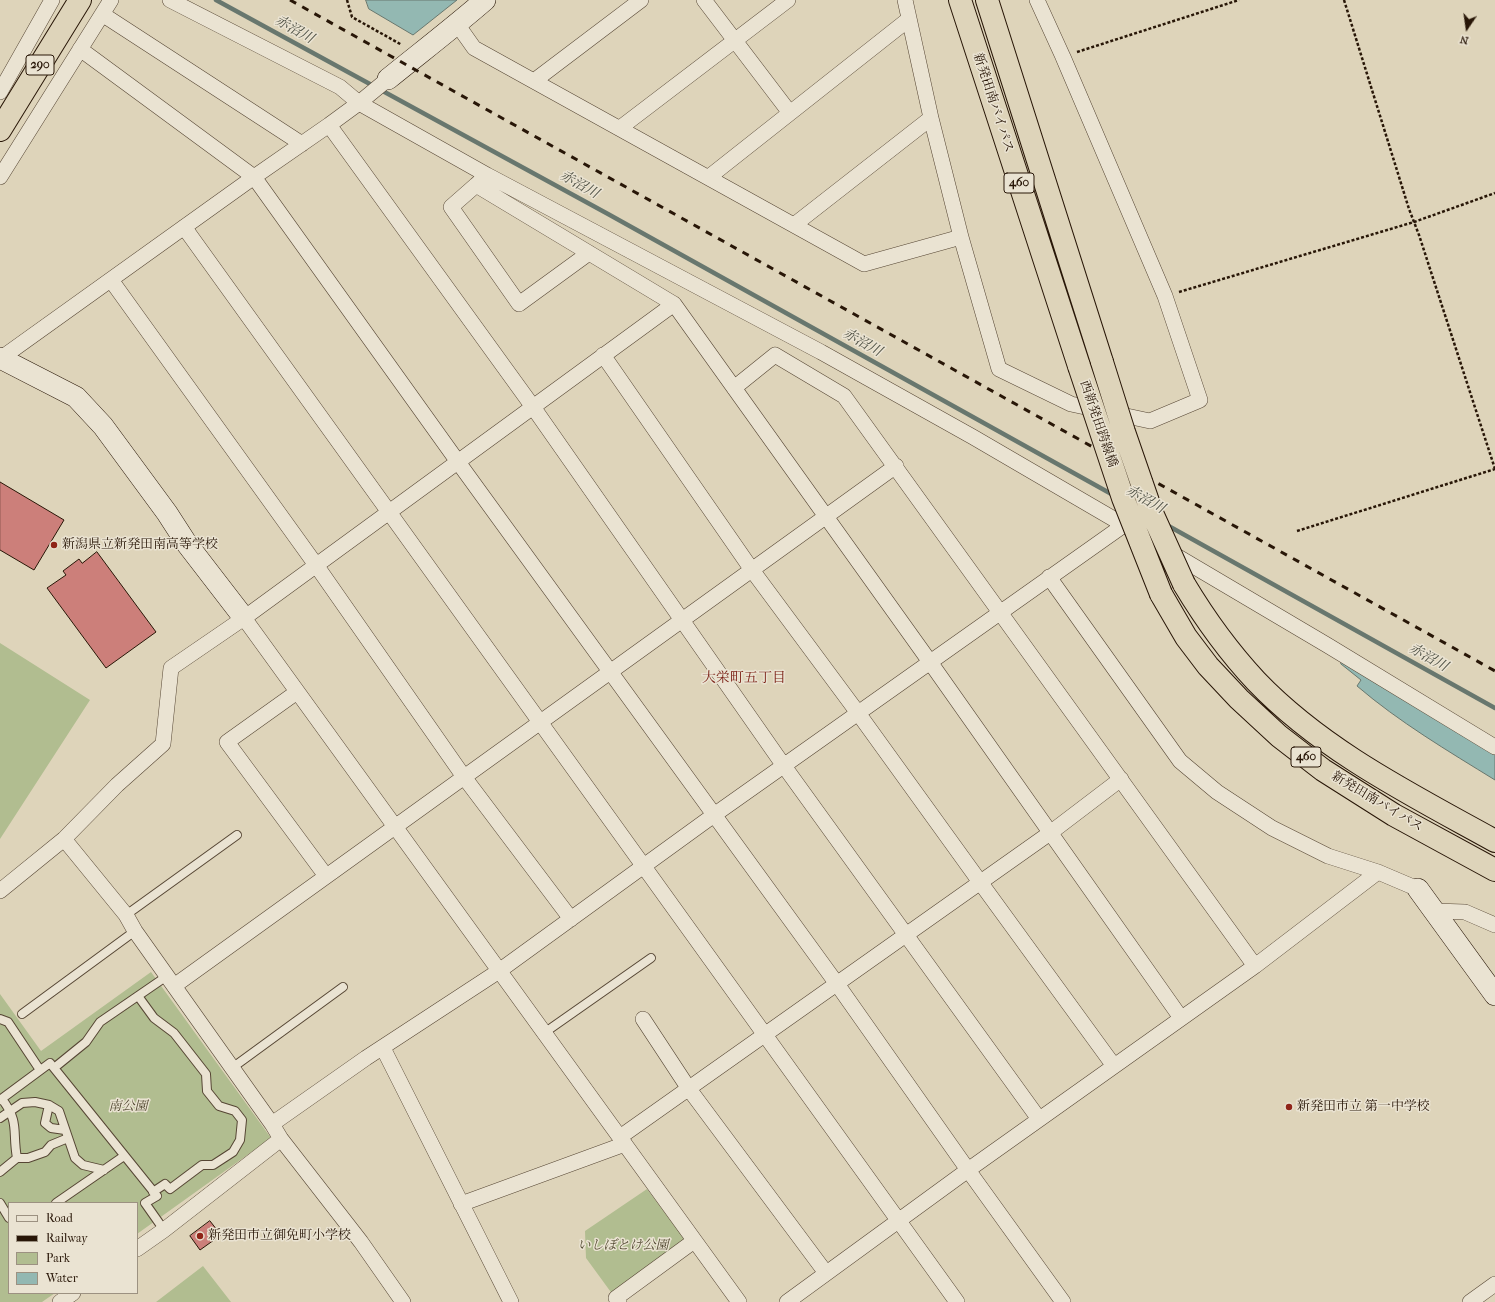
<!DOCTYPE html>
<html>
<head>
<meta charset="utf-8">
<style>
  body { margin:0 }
  #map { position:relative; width:1495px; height:1302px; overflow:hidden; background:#ded4ba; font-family:"IM FELL French Canon",serif }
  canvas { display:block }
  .legend { position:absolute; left:8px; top:1202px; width:130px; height:92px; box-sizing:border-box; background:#eae3d2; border:1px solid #9c9181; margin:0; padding:5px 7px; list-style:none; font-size:12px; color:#281607 }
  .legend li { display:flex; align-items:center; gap:8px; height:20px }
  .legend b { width:20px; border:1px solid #9c9181 }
  .north { position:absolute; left:1447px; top:8px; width:40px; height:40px; -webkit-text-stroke:3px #eae3d2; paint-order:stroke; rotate:193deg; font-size:11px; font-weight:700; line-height:16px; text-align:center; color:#281607 }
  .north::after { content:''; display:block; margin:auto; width:14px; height:18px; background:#281607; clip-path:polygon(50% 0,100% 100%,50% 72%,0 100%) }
</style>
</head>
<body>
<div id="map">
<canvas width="1495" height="1302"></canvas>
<ul class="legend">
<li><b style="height:5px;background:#eae3d2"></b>Road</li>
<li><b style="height:5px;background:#281607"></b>Railway</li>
<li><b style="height:11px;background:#b1bd90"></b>Park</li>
<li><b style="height:11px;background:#93b8b2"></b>Water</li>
</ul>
<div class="north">N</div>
</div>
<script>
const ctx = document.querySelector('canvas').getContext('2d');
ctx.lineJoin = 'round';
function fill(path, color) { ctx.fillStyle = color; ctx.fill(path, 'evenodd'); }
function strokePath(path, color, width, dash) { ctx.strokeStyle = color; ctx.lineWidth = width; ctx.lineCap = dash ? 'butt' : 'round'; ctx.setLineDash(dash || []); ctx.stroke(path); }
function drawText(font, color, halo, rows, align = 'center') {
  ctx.font = font + ' "IM FELL French Canon","Noto Serif JP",serif'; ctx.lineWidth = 3; ctx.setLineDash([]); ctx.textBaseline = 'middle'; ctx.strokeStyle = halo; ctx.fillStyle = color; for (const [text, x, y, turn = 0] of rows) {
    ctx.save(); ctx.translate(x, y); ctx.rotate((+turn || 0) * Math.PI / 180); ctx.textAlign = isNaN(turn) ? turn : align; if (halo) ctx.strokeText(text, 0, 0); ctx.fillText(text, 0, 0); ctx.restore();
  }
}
fill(new Path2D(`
  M0,643L90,700L0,839Z
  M151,972L271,1138L137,1234V1203H9V1293H55L42,1302H0V994L41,1051Z
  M647,1189L686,1241L613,1295L586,1258L585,1231Z
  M203,1266L231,1302H156Z`), '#b1bd90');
const water = new Path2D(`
  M366,0H457L413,35L369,9Z
  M1342,659L1495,746V780C1448,751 1399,722 1357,686L1361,680L1341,664Z`);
fill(water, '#93b8b2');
strokePath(water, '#68776e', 1);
strokePath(new Path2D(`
  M216,0L608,214L1115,496
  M1165,524L1495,708`), '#68776e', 4.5);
const building = new Path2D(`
  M0,482L64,520L34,570L0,550Z
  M97,552L156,632L106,668L47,588L66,575L63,571L79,559L82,563Z
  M210,1221L221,1235L200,1250L190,1236Z`);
fill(building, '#cc7f7a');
strokePath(building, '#281607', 1);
const lane = new Path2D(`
  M126,915L237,835
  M138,996L154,1018L174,1033L206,1074L207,1091L219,1106L235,1111L242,1120L240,1140L233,1152L213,1165H202L170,1189L165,1184L153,1192
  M22,1014L135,931
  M0,1019L8,1022L40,1070
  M544,1033L651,958
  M54,1068L86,1042L100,1022L167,976
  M232,1068L343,987
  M2,1099C20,1123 12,1131 17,1158
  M0,1100L50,1063L157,1196L145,1203L164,1230
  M49,1105L45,1123L51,1128L65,1130
  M0,1118L22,1103L35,1102L49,1105L59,1111L75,1158L83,1165L104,1170
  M0,1172L17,1158H28L45,1152L51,1145L68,1138
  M0,1203L9,1218
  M56,1203L124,1156`);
const street = new Path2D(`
  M170,0L340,87L359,103L487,175L821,352L973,437L1124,525L1327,645L1495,747
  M704,0L790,113
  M905,0L931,118L961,237L999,369L1071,404L1150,421L1200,400L1165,296L1063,57L1037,0
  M102,14L302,144
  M457,24L474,48L864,264L961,237
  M80,49L254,177L458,462L837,984L968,1170L1063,1302
  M534,81L641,0
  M0,92L52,0
  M329,125L533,407L784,766L1039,1119
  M620,128L788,0
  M487,175L476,185L674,304L930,662L1181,1018
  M0,177L111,0
  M709,177L909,19
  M476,185L451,207L519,304L589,253
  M794,225L931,118
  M184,227L957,1302
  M111,280L316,565L464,777L571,919
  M603,355L752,570L858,713L980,882L1114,1066
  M0,359L254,177L329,125L359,103L388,79
  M734,388L775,355L844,396L1255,966
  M1049,577L1180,761L1217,792L1272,828L1328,856L1378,872L1418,889
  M244,618L739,1302
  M297,692L227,742L326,876
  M64,839L126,915L135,931L272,1124L281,1139L361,1242L403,1302
  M0,891L64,839L117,785L163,744L171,668L244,618L674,304
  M1434,911L1465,912L1495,925
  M174,986L896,466
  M643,1019L689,1089L826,1273
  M383,1048L511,1302
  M272,1124L366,1058L499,971L714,815L1124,525
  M620,1137L1050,833L1121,779
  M461,1204L625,1144
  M137,1249L164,1230L281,1139
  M60,1302L73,1293
  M619,1302L616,1298L694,1241
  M787,1302L968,1170L1255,966L1378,872
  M1470,1302L1495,1284`);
const secondary = new Path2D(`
  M388,79C420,53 454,27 485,0
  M0,358L76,397L103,426L167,513L187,544L244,618
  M1418,889L1495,995`);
const highway = new Path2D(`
  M960,0L1079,366
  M987,0L1102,362
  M0,130L80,0
  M1184,584C1205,619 1228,651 1256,681C1323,751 1412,795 1495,841
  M1161,594L1186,637L1208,666L1239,699L1279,736L1323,770L1394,815L1495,870`);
strokePath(lane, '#564634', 10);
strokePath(street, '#564634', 16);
strokePath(secondary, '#281607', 22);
strokePath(highway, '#281607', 24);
strokePath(new Path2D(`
  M347,0L352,17L402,45
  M1344,0L1409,209L1419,235L1495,469
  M1077,52L1239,0
  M1179,292L1414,222L1495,193
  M1297,531L1495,469`), '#281607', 2.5, [3, 2]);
strokePath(lane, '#eae3d2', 8);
strokePath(street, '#eae3d2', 15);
strokePath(secondary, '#eae3d2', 21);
strokePath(highway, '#ded4ba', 22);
strokePath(new Path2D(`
  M290,0L1495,671`), '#281607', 3, [7, 7]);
const highwayBridge = new Path2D(`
  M1102,362L1124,432L1152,513L1184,584
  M1079,366L1123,498L1161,594`);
strokePath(highwayBridge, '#281607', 24, []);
strokePath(highwayBridge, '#ded4ba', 22);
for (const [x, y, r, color] of [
  [54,545,4,"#8f2418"],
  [1289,1107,4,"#8f2418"],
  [200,1236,4,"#8f2418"]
]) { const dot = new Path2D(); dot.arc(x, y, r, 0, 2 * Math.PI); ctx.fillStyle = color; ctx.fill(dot); strokePath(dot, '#eae3d2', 1.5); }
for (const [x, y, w] of [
  [40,65,28],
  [1019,183,30],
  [1306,757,30]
]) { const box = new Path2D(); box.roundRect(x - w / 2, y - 10, w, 20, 3); ctx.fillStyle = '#eae3d2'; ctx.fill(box); strokePath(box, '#281607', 1); }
drawText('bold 12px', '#281607', null, [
  ["290",40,65],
  ["460",1019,183],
  ["460",1306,757]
]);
drawText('13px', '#281607', '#eae3d2', [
  ["新発田南バイパス",993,103,72],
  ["西新発田跨線橋",1098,424,71],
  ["新発田南バイパス",1377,802,31]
]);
drawText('13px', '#281607', '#eae3d2', [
  ["新潟県立新発田南高等学校",62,545],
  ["新発田市立 第一中学校",1297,1107],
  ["新発田市立御免町小学校",208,1236]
], 'left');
drawText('italic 13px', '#514830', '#eae3d2', [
  ["南公園",128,1107],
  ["いしぼとけ公園",623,1246]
]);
drawText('italic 14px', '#4d4f43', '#eae3d2', [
  ["赤沼川",294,30,29],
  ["赤沼川",579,185,29],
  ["赤沼川",862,343,29],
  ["赤沼川",1145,500,29],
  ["赤沼川",1428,658,29]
]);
drawText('14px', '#7a1f14', '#eae3d2', [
  ["大栄町五丁目",744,679]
]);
</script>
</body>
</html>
